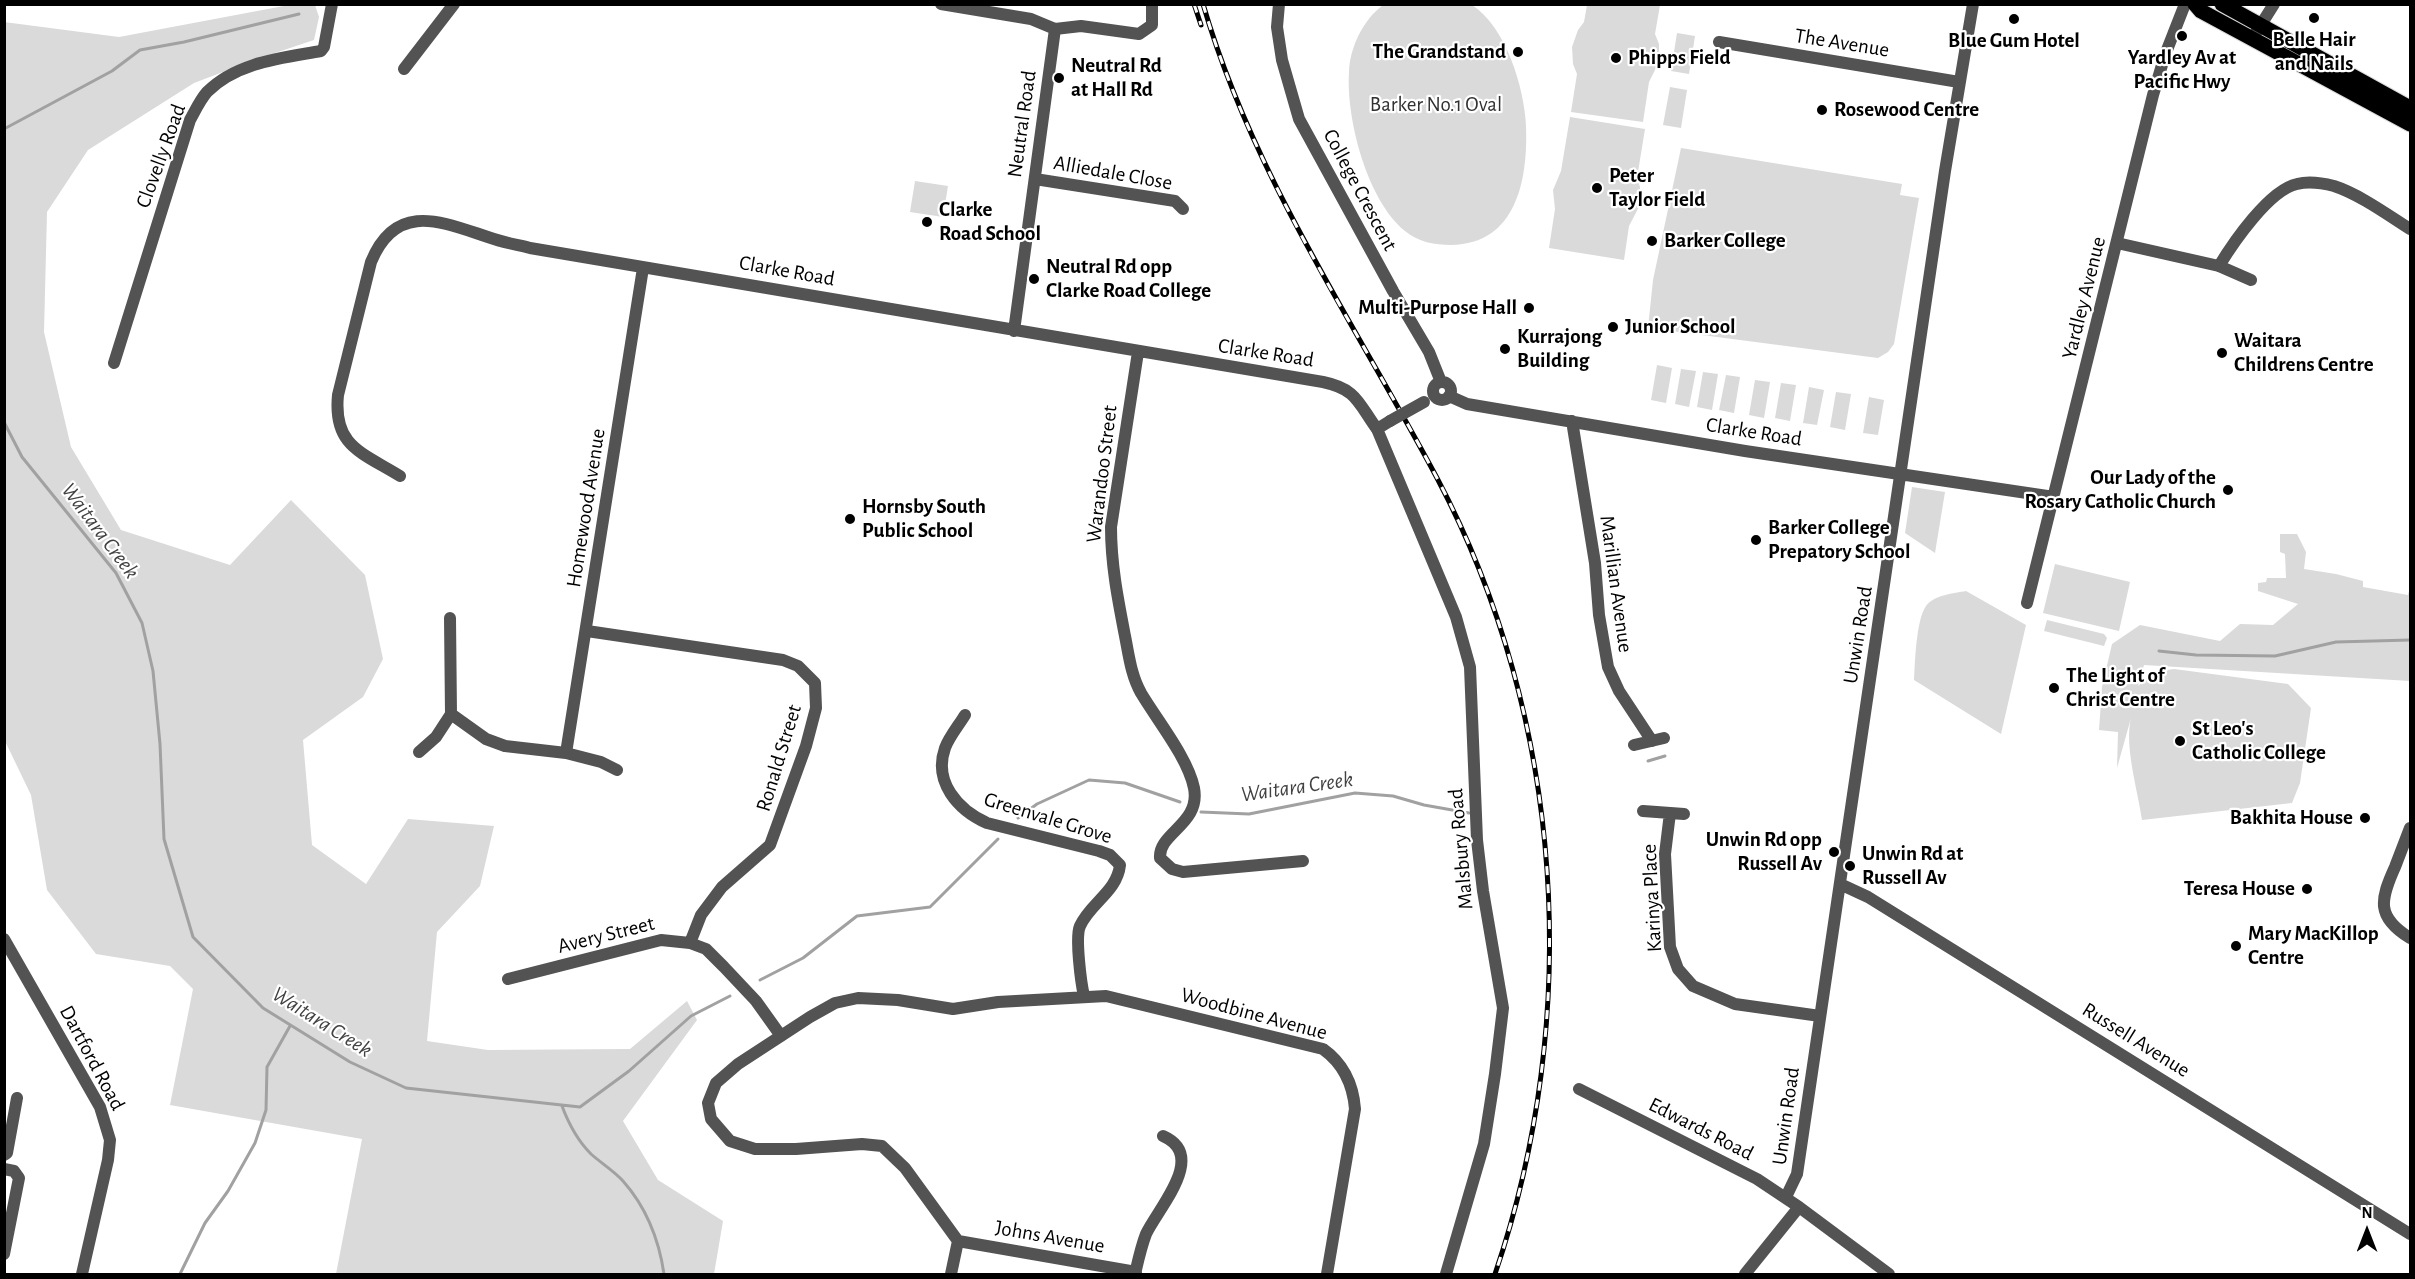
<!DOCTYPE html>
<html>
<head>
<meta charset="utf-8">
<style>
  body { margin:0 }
  #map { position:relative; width:2415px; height:1279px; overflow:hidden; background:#fff; font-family:"Alegreya Sans",sans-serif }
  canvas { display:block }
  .frame { position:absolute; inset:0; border:6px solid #000; pointer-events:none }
  .north { position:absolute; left:2337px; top:1201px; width:60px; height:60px; -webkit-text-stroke:4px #fff; paint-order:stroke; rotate:0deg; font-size:16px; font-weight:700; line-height:24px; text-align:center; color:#000 }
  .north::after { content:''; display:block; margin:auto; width:21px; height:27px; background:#000; clip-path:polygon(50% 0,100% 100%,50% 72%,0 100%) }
</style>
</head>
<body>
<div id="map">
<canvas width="2415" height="1279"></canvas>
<div class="frame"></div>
<div class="north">N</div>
</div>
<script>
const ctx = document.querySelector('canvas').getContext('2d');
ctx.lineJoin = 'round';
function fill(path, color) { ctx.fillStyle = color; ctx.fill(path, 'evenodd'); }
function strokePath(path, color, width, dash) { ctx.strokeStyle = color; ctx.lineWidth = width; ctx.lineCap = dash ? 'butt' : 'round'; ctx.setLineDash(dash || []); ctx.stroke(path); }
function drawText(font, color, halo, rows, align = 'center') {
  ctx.font = font + ' "Alegreya Sans",sans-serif'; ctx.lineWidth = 4.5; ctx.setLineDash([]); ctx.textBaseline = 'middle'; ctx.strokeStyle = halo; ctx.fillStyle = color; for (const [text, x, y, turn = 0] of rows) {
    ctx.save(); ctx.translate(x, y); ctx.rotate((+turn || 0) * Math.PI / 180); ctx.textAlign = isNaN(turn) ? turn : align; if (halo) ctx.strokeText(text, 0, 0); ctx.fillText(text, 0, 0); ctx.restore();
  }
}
fill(new Path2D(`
  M289,5H315L319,17L314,40L257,59L194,83L88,150L47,212L44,332L71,447L121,530L230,565L291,500L365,575L383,659L363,697L303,740L312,845L366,884L408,819L494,826L480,886L437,932L427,1041L488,1050L630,1049L687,1001L697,1020L623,1121L658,1180L723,1221L714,1274H336L362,1139L170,1105L193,989L170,966L96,954L47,890L31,795L5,741L4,22L119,37Z
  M1383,5H1472C1506,27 1524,87 1526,126C1528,179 1517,244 1451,245C1435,245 1418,242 1405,231C1367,200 1346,119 1349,72C1350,47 1363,20 1383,5Z
  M1587,5H1660L1655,34L1659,44V62L1649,82L1643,122L1571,112L1577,74L1573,64L1572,47L1578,30L1584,22Z
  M1677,33L1695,36L1689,74L1671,71Z
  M1670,87L1687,90L1681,128L1663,125Z
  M1570,117L1645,129L1637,178L1640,187V205L1629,226L1624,260L1549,248L1555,209L1553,190L1561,171Z
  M1681,148L1902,184L1900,195L1919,198L1894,344L1888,352L1878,358L1648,328L1653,280Z
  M915,181L948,186L943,217L910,212Z
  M1657,365L1672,368L1666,403L1651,400Z
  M1681,369L1696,371L1689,407L1675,404Z
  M1703,372L1718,374L1712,410L1697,407Z
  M1726,375L1740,377L1734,413L1719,410Z
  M1755,380L1770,382L1764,418L1749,415Z
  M1781,383L1796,385L1790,421L1775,418Z
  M1809,387L1824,390L1817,425L1803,423Z
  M1836,392L1851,394L1845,430L1830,427Z
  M1869,397L1884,400L1878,435L1863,433Z
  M1912,487L1945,492L1935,553L1905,533Z
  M2280,534H2297L2306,552L2304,569L2336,574L2363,581V587L2408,595L2410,587V681L2144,665L2138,686L2153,672L2174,669L2288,684L2311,708L2300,783L2292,803L2142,820C2138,791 2124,746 2131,718L2117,768L2118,732L2099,730L2102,687L2112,644L2140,625L2220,641L2240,624L2273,625L2298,604L2258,591V583L2266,582L2267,578H2286L2285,554L2280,552Z
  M2055,564L2130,582L2119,631L2043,613Z
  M1966,591L2026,625L2001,734L1914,680C1915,663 1916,620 1926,606C1934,595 1954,593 1966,591Z
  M2047,620L2104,634L2107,638L2104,646L2044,631Z`), '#dadada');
strokePath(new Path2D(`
  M4,129L112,71L140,50L184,42L299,14
  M4,422L22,457L116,573L142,623L153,671L160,744L164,839L193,937L263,1008L350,1062L406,1088L580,1107L629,1071L691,1016L730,996
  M2159,651L2196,655L2275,656L2336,642L2410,640
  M1648,761L1665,756
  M1201,812L1249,814L1355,793L1393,796L1424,805L1469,813
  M1018,818L1037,804L1089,780L1125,783L1180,802
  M760,980L803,958L857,916L930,907L998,839
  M562,1106C568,1122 578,1141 591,1154C601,1163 614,1171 623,1181C646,1207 659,1240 664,1274
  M180,1274L205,1223L228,1191L255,1143L266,1110L267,1067L290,1026`), '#a1a1a1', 3);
const primary = new Path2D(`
  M2195,4L2201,11L2410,124
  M2222,4L2410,108`);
strokePath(primary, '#dbdbdb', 17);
strokePath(new Path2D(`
  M941,4L1031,19L1055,29L1081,26L1139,34L1152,25V4
  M2252,39L2274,4
  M1719,42L1959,82
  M404,69L454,4
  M1035,179L1175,201L1183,209
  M2117,243L2219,266L2251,280
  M2219,266C2233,243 2269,190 2297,184C2309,181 2322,183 2334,186C2359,194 2388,215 2410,229
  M1014,331L1055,29
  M1138,352L1111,527C1111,565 1118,600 1125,636C1129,656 1131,675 1141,693C1157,720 1188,758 1194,788C1201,824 1158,833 1160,858L1172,869L1183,872L1303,861
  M114,363L190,120C195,111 200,100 207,92C237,62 282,58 321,51L324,47L332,4
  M1449,396L1467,404L1745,451L2054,497
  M1572,421L1595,563L1599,615L1608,667L1619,691L1652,741
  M400,476C361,452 333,446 338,395L371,262C397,198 446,224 494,239C506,243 518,245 530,248L1323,382C1357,389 1358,403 1377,429
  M2027,603L2153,95L2165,55L2185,4
  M450,618L451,714L486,739L505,746L566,753L601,762L617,770
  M587,631L783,660L798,666L815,683L816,708L806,746L770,845L722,887L701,915L690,943
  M965,715C959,725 949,737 945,748C933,782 958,810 987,823L1099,851L1110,855L1120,865C1117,892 1090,903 1080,926C1075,937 1081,983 1084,996
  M1634,745L1664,738
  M419,752L436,737L451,714
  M566,753L643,268
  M1643,811L1684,814
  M1670,813L1665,854L1670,947L1678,969L1693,986L1735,1004L1820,1016
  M2410,828C2405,841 2400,854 2395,867C2380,900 2376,917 2410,938
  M1840,884L1868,897L2410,1234
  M4,939L100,1107L110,1140L108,1160L82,1274
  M508,979L661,940L690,943L706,949L724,967L756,1001L781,1036
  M1579,1089L1757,1179L1799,1207L1889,1274
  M4,1155L7,1153L17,1098
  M4,1169L14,1171L19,1178L4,1254
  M1786,1197L1797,1174L1945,171L1973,4
  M958,1241L905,1168L882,1146L862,1144L796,1149H755L730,1141L711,1119L708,1103L716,1083L738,1064L810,1017L835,1003L858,998L898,1000L953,1009L998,1002L1106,996L1323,1049C1344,1064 1353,1084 1355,1109L1327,1274
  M958,1241L1136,1272
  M951,1274L958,1241
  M1135,1274C1138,1261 1141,1247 1146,1234C1158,1208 1208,1156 1163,1136
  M1745,1274L1799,1207`), '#535353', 12);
strokePath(new Path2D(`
  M1279,4L1277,27L1282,60L1299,119L1393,291L1429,352L1441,382
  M1433 391a9 9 0 1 1 18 0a9 9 0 1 1-18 0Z
  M1390,421L1377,429L1456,617L1470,667L1477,840L1483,891L1503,1008L1495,1074L1484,1144L1446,1274`), '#535353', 12);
strokePath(primary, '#000', 15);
const rail = new Path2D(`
  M1194,4L1201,25
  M1203,4C1253,176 1354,322 1437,478C1565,720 1583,1016 1495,1274`);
strokePath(rail, '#000', 5);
strokePath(rail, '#fff', 3, [9]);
strokePath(new Path2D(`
  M1390,421L1424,402`), '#535353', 12);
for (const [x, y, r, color] of [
  [2314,18,6,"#000"],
  [2014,19,6,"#000"],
  [2182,36,6,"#000"],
  [1518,52,6,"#000"],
  [1616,58,6,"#000"],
  [1059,78,6,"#000"],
  [1822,110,6,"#000"],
  [1597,188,6,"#000"],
  [927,222,6,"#000"],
  [1652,241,6,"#000"],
  [1034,279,6,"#000"],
  [1529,308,6,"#000"],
  [1613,327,6,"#000"],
  [1505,349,6,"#000"],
  [2222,353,6,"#000"],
  [2228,490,6,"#000"],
  [850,519,6,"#000"],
  [1756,540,6,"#000"],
  [2054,688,6,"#000"],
  [2180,741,6,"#000"],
  [2365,818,6,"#000"],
  [1834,852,6,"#000"],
  [1850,866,6,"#000"],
  [2307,889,6,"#000"],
  [2236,946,6,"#000"]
]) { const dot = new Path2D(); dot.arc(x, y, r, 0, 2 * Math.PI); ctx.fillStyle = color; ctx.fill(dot); strokePath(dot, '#fff', 2); }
drawText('bold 21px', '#000', '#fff', [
  ["Belle Hair",2314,40,"center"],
  ["and Nails",2314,64,"center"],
  ["Blue Gum Hotel",2014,41,"center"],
  ["The Grandstand",1506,52,"right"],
  ["Phipps Field",1628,58],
  ["Yardley Av at",2182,58,"center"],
  ["Pacific Hwy",2182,82,"center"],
  ["Neutral Rd",1071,66],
  ["at Hall Rd",1071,90],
  ["Rosewood Centre",1834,110],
  ["Peter",1609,176],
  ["Taylor Field",1609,200],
  ["Clarke",939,210],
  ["Road School",939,234],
  ["Barker College",1664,241],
  ["Neutral Rd opp",1046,267],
  ["Clarke Road College",1046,291],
  ["Multi-Purpose Hall",1517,308,"right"],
  ["Junior School",1625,327],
  ["Kurrajong",1517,337],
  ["Building",1517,361],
  ["Waitara",2234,341],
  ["Childrens Centre",2234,365],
  ["Our Lady of the",2216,478,"right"],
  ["Rosary Catholic Church",2216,502,"right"],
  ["Hornsby South",862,507],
  ["Public School",862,531],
  ["Barker College",1768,528],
  ["Prepatory School",1768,552],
  ["The Light of",2066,676],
  ["Christ Centre",2066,700],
  ["St Leo's",2192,729],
  ["Catholic College",2192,753],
  ["Bakhita House",2353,818,"right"],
  ["Unwin Rd opp",1822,840,"right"],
  ["Russell Av",1822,864,"right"],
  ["Unwin Rd at",1862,854],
  ["Russell Av",1862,878],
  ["Teresa House",2295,889,"right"],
  ["Mary MacKillop",2248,934],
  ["Centre",2248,958]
], 'left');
drawText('21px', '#000', '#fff', [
  ["The Avenue",1842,43,9],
  ["Neutral Road",1022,124,-82],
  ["Clovelly Road",161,156,-70],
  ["Alliedale Close",1113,173,10],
  ["College Crescent",1360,190,62],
  ["Clarke Road",787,271,10],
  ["Yardley Avenue",2084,298,-76],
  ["Clarke Road",1266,353,9],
  ["Clarke Road",1754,432,9],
  ["Warandoo Street",1102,474,-83],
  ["Homewood Avenue",586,508,-81],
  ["Marillian Avenue",1616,584,82],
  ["Unwin Road",1858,635,-81],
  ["Ronald Street",779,758,-73],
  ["Greenvale Grove",1048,818,17],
  ["Malsbury Road",1461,849,-95],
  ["Karinya Place",1652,898,-93],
  ["Avery Street",606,935,-14],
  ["Woodbine Avenue",1254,1014,15],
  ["Russell Avenue",2136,1040,32],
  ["Dartford Road",92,1058,62],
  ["Unwin Road",1786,1116,-82],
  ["Edwards Road",1701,1129,27],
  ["Johns Avenue",1050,1237,10]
]);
drawText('21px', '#313131', '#fff', [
  ["Barker No.1 Oval",1436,105]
]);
drawText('italic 22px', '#424242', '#fff', [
  ["Waitara Creek",100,531,53],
  ["Waitara Creek",1297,787,-8],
  ["Waitara Creek",322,1022,32]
]);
</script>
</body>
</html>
